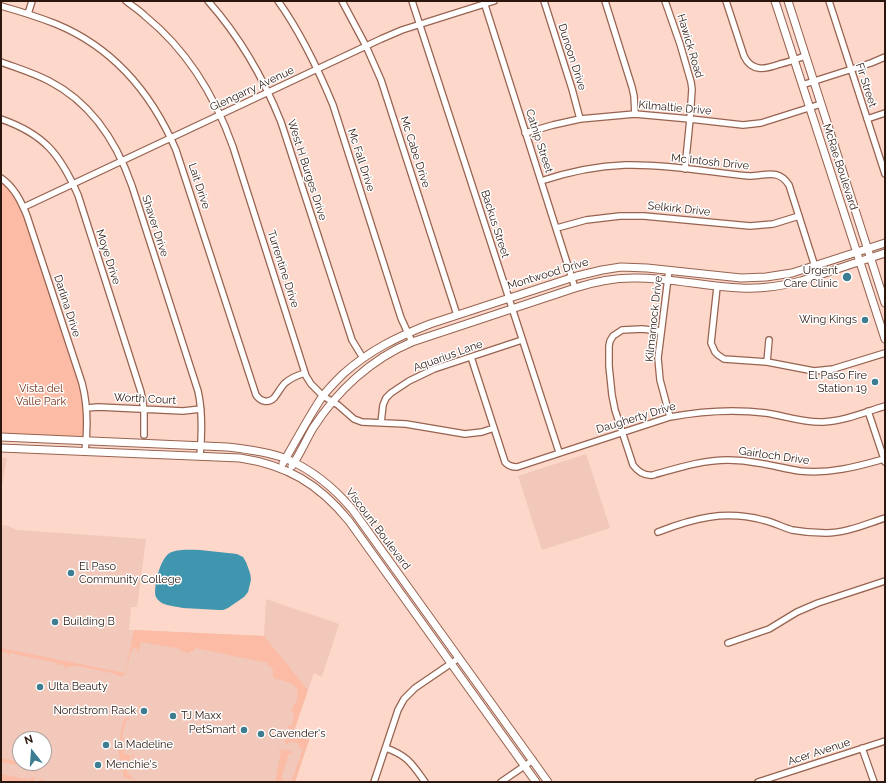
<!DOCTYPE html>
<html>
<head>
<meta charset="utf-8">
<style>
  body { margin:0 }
  #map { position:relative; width:886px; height:783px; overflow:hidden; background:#fcd7ca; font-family:Raleway,sans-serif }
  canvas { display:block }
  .frame { position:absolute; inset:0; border:2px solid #2c170f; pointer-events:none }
  .north { position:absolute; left:12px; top:731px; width:40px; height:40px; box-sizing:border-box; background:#fff; border:1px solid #aba29f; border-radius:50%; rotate:343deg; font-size:11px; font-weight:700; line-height:16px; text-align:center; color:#2c170f }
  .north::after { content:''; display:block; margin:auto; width:14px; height:18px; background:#3d7d91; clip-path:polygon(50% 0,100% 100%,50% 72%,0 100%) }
</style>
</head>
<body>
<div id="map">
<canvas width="886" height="783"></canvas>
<div class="frame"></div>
<div class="north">N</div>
</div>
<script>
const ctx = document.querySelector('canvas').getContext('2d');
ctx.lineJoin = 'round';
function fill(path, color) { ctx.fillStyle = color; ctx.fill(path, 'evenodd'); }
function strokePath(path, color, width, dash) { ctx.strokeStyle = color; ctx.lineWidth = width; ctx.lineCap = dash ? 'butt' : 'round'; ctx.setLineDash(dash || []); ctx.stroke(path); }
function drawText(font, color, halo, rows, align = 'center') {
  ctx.font = font + ' Raleway,sans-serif'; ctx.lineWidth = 3; ctx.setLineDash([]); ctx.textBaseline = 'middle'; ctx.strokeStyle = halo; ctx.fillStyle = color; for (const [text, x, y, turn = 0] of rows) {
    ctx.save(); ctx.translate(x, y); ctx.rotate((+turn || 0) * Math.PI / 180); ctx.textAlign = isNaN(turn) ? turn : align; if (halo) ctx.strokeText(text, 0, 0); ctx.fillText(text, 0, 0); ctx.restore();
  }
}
fill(new Path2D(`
  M586,454L610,528L542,550L518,476Z
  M1,457L7,458L1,491Z
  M1,525L8,526L17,530L146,539L137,607H131L129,630L264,636L266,599L339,624L322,677L314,673L308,690L294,731L310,737L295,782H4L1,781ZM20,739H44V763H20Z`), '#f1c8ba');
fill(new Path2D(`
  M1,181L12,192L24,214L79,384L83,400V435L78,439L1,435Z
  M134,630L264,636L308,690L294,731L310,737L295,782H291L303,749L299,748V743L289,741L288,744H286L285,742L286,739H289L291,729L288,728V725L292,726L294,712L291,711C293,706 296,703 297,699C302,682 284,682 274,678L273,675V670L271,667L268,666V663L195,648L194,651H191L188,653L181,651V649L141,642L139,652L138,651V649L133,648L132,650L131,651L125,675L121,677L112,673L77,666H72L64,668V665L59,664L57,667V663L10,653L9,656L8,657V653L1,652V648L125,673Z
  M127,718H129L130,720H126L122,738L125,739V740H122L121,747L124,748V754L132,756L133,753H134V757H130L127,774L132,775L131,779L139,782H136L124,777L118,748L123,721L125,719Z
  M278,749L290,751L292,752V754H289L281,778L283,779V781L280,780L279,782H275L281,751L278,750Z
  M1,758L20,762V763L37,766V770L35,772H32V768L1,762Z
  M1,774L30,780L31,777H34V781H39L40,779L47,781L48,782H4L1,781Z`), '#fbbba4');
fill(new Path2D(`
  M200,550L237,554L243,557L246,562L250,573L251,579L250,584L248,592L244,597L228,608L223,610H219L183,608L172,606C166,605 159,603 156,597C153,590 159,567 163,561C165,557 168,553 172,552C180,549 191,550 200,550Z`), '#4096af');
const minor = new Path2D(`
  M126,1C132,6 139,10 145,16C187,50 215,96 233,147L306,376L311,384L323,396L338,405L354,419L362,422L406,424L465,434L482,432L494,428
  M208,1C240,37 263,77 281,122L352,340L363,358
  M278,1C301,33 318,69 333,105L401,318L412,342
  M342,1L366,46L381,80L457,315
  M412,1L559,452
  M544,1L572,89L580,119
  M605,1L632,87L634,96L635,114
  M665,1L680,44L691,82L692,89L690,119L685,169
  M726,1L744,56C752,73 766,69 780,64C789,62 797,59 805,56
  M829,1L885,174
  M484,2L575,288
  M1,6C19,11 38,17 56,24C114,48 152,94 176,150L256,395C260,401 268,404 274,398C278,393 281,387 285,383C291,378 298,375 305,373
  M28,14L32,1
  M1,62C17,68 34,73 49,81C92,103 117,143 132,186L198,391C203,413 202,434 200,456
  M802,85L871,63L885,57
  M1,119C44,134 60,154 78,195L141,392L144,409V435
  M867,119L885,113
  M525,133L553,125L580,119L635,114L690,119L743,125L761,123L821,104
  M1,178C14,187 21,201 27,216L82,383C88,406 88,427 85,451
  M541,181C568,172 596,166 625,165C666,164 708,172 749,176C765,176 778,168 789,185L818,276
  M24,207L381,39L402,30L494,1
  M557,228L586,220L620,216H644L750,226L773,224L799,216
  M669,270L658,358L660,380L670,417
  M717,287L711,343L715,352L718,355L724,359L767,362L814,371L833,369L885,353
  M661,331L642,329L622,330L613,336L610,341L609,346V366L612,395L615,410L633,465C638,472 644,476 653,475C678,468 702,460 728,460C738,460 748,461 758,463C772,465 786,469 800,471C829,474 856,467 884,459
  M471,357L505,462C508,466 512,467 517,467L670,417C702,411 734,409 766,413C785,416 804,423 823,422C845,421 865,412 885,406
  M767,362L769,340
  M87,408L98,407L183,411L201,409
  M868,411L885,462
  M381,423L383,405L386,398L391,393L409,381L434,369L522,340
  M658,532C694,518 725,510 763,520C773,522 782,527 792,530C803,532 815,533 826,533C846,533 866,524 885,518
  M728,643L769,629L797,612L818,603L885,581
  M386,748C408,756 412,764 425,782
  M862,748L874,782
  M374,782L398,710L404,699L415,688L459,658
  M501,782L533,760
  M758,782L885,741`);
const major = new Path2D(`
  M775,1L885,339
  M788,1L885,303
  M1,437L227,447C247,449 268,452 287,459C312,470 335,489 352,509L548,782
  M1,448L240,458C287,465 319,484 349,521L536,782
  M283,463C296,441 308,418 322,397C328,389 336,381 343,374C370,350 397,337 430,324L577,276L602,270L621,267L647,268L741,278L766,277L792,273L885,243
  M292,466C300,454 306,440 313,428C337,391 371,359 412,342L575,288C594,282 613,278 632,278C669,277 705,287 741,288C762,289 782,286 801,281L885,253`);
strokePath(minor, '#986350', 8);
strokePath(major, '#986350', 9);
strokePath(minor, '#fff', 5.5);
strokePath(major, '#fff', 7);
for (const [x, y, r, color] of [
  [847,277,5,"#3d7d91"],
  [865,320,4,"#3d7d91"],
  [875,382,4,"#3d7d91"],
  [71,573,4,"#3d7d91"],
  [55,622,4,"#3d7d91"],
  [40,687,4,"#3d7d91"],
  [144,711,4,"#3d7d91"],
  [173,716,4,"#3d7d91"],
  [244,730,4,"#3d7d91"],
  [261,734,4,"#3d7d91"],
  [106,745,4,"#3d7d91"],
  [98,765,4,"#3d7d91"]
]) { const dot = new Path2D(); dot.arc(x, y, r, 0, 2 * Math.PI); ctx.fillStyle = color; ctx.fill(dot); strokePath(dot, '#fff', 1.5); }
drawText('11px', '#2c170f', '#fff', [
  ["Hawick Road",690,46,73],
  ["Dunoon Drive",572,57,72],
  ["Fir Street",866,85,72],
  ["Glengarry Avenue",252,89,-25],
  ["Kilmaltie Drive",675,108,5],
  ["Catnip Street",539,141,72],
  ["Mc Cabe Drive",415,152,72],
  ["Mc Fall Drive",361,160,72],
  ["Mc Intosh Drive",710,162,6],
  ["McRae Boulevard",840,167,72],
  ["West H Burges Drive",307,170,72],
  ["Lait Drive",199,186,72],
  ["Selkirk Drive",679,209,6],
  ["Backus Street",495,224,72],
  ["Shaver Drive",155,226,72],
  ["Moye Drive",108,257,72],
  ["Turrentine Drive",283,269,72],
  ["Montwood Drive",548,274,-17],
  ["Darlina Drive",67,306,72],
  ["Kilmarnock Drive",654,319,-84],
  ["Aquarius Lane",448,356,-20],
  ["Worth Court",145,399,3],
  ["Daugherty Drive",636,418,-17],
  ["Gairloch Drive",774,456,8],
  ["Viscount Boulevard",378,529,53],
  ["Acer Avenue",819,752,-18]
]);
drawText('11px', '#2c170f', '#fff', [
  ["Urgent",838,271,"right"],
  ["Care Clinic",838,284,"right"],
  ["Wing Kings",857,320,"right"],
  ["El Paso Fire",867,376,"right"],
  ["Station 19",867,389,"right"],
  ["El Paso",79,567],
  ["Community College",79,580],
  ["Building B",63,622],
  ["Ulta Beauty",48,687],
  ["Nordstrom Rack",136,711,"right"],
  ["TJ Maxx",181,716],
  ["PetSmart",236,730,"right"],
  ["Cavender's",269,734],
  ["la Madeline",114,745],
  ["Menchie's",106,765]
], 'left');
drawText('11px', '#722b0f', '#fff', [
  ["Vista del",41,389],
  ["Valle Park",41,402]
]);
</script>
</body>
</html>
